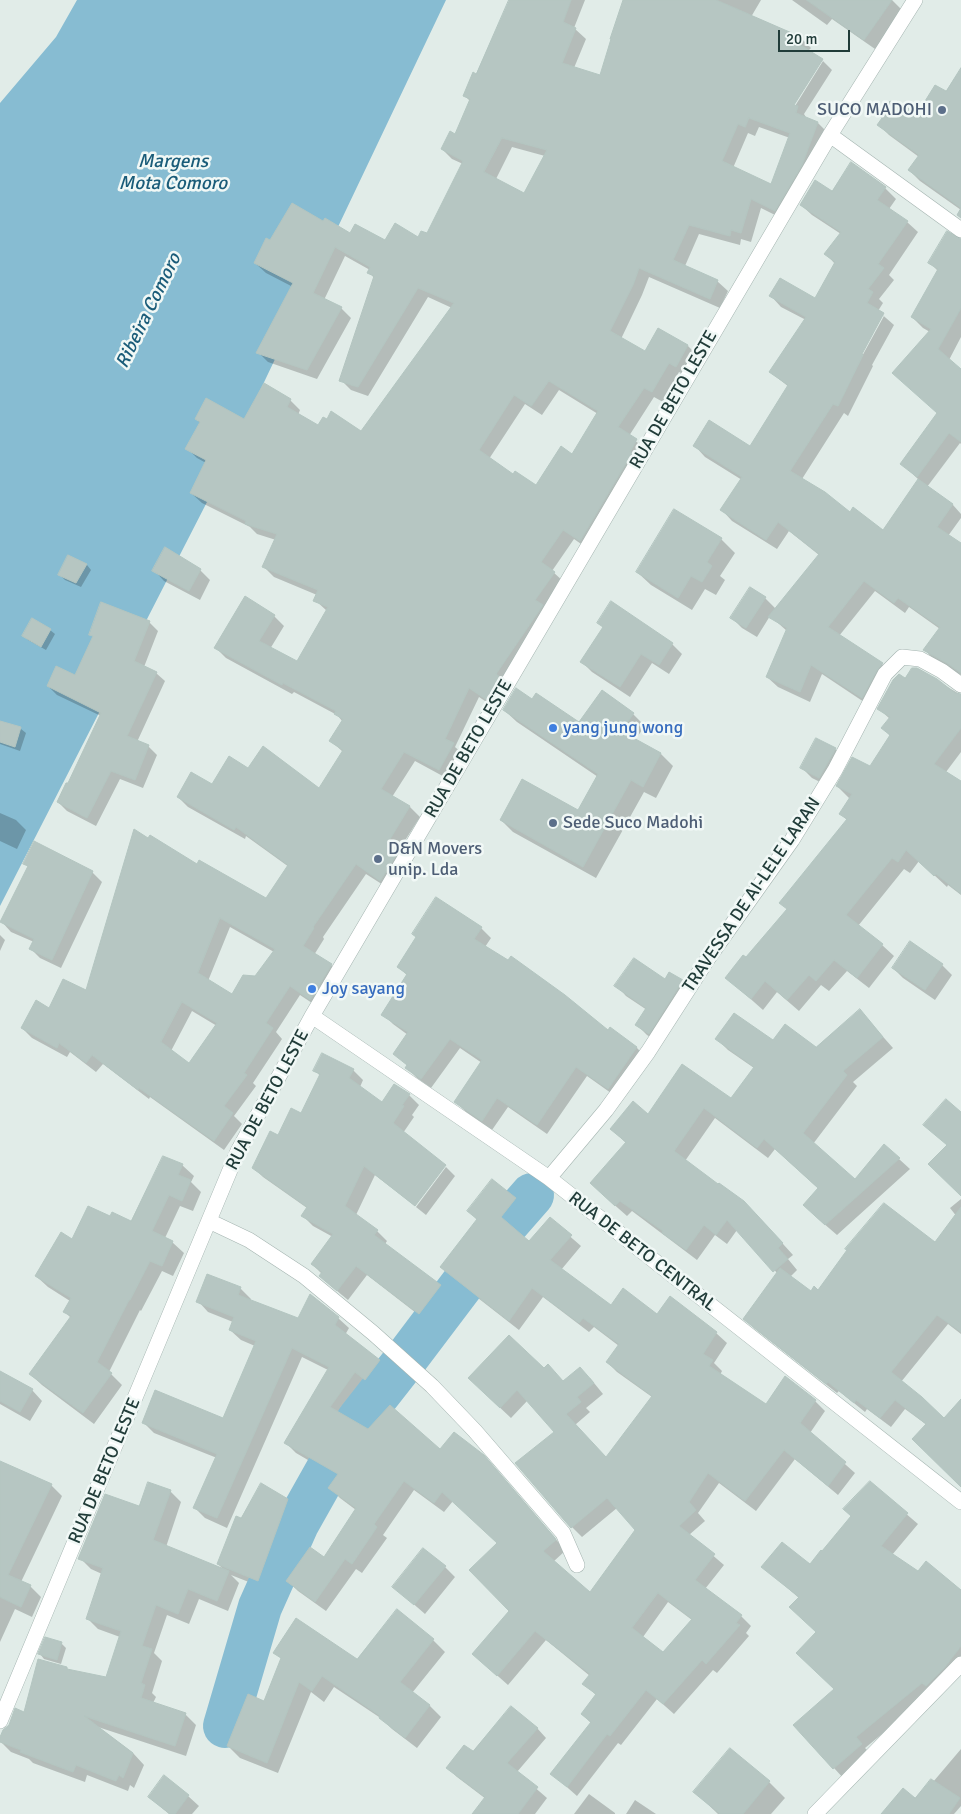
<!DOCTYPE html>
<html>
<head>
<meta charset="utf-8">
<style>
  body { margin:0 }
  #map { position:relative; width:961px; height:1814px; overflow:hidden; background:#e1ece8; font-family:Signika,sans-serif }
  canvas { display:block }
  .scale { position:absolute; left:778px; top:30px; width:72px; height:22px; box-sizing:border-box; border:2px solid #213c39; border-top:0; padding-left:6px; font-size:15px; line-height:18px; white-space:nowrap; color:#213c39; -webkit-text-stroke:4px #f1f8f6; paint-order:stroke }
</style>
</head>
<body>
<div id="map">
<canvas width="961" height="1814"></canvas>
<div class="scale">20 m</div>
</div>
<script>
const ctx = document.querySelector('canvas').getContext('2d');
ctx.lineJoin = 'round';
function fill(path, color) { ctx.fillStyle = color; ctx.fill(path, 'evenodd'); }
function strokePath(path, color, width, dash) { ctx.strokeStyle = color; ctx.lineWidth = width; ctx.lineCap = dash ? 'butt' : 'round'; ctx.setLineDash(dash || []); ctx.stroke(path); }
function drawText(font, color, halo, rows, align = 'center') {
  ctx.font = font + ' Signika,sans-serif'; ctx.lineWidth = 5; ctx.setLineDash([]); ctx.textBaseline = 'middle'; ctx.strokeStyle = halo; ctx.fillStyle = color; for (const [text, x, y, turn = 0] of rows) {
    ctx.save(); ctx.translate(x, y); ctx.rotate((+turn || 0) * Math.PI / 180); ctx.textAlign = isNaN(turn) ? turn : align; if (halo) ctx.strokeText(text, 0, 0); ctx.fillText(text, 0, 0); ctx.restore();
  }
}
fill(new Path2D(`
  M77,0H446L207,502L0,906V103L56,37Z`), '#87bcd2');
fill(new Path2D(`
  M510,0H585L574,28L586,39L574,68L601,77L624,0H761L751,17L801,38L811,48L808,51L823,61H821L790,109L792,111L823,61L832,70L804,114L807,119L818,123L828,133L785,220L761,208L751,242L741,239L740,245L699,234L685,266L717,281L728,291L720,308L649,277L642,295L621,339L645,353L658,329L688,346L698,356L687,376L679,372L663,402L654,397L629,436L647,450L591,551L574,539L552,571L564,582L497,709L479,697L455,747L463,754L450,780L415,761L392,797L410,807L420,817L397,853L407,863L391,890L366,874L323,937L324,939L314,955L331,965L341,975L321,1009L300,995L276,1032L282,1039L253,1083L256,1086L234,1116L242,1124L224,1150L150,1097L149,1099L103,1064L96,1072L70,1052L67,1057L32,1038L22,1028L49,1009L86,992L198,866L267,900L289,867L246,836L245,839L188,807L178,797L212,786L248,769L319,790L343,752L331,741L343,722L337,715L294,692L292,694L226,658L216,648L274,616L284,626L270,649L297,663L327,611L315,600L317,595L274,577L264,567L276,540L257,534L250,527L202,503L191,493L206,463L197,458L187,448L200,423L196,419L244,420L290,400L300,410L298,415L319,427L361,433L452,308L428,297L368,396L351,390L341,380L374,278L369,272L370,270L345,256L324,300L341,308L351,318L317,379L268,362L258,352L293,287L266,273L255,263L270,242L324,223L351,235L385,241L419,239L428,235L463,164L452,159L442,149L456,135L470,101L465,96L477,75ZM759,127L790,138L771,186L733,168L748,133L755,136ZM512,147L545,156L525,194L496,179ZM559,390L598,414L572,455L536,486L513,476L489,459L525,404L542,415ZM230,927L274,952L256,978L232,995L208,981ZM192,1011L217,1026L189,1064L171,1051Z
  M792,0H892L902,10L875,49L832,19L827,25Z
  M961,70V210L920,181L909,170L919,157L889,135L879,125L917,116L946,93Z
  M852,164L885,188L896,199L889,209L907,222L918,232L889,275L894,280L879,299L883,303L878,311L894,325L872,365L873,366L848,416L844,413L802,479L850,513L883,531L919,480L902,464L938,414L930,332L923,328L912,317L938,271L929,262L961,240V337L949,360L961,370V444L960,443L927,487L953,505L961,514V518L948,536L961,545V675L935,661L925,650L940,629L909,607L905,613L875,591L839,636L882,664L892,675L873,708L822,674L810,702L778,687L767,677L787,631L770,616L757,637L742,628L732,618L765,598L776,609L819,555L789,531L777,549L732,521L722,510L742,480L705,457L695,446L750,447L789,387L770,372L806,320L781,307L771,296L815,300L835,264L826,254L841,234L812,215L801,205L832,193ZM882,316H884L860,360L858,359Z
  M721,539L735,553L720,576L725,580L716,595L705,589L692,610L651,585L637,572Z
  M68,557L87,565L91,570L81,587L65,580L60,575Z
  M154,570H200L210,580L200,600L164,581Z
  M149,622L158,631L144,667L156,673L165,681L137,742L148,746L157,755L143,788L120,779L96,826L67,811L58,802L69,785L101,716L57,695L48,686L76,677Z
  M598,622L672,644L682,654L669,674L652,663L630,697L592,672L582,662L604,628Z
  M50,630L55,634L46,650L28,640L23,635Z
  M917,669L961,695V752L946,772L961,782V816L883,728L890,719L879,709L905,679Z
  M532,701L579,724L633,714L645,726L635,740L661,754L673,766L656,798L644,792L596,878L513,832L501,820L579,812L598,777L517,722L504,710Z
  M2,723L21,729L26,733L20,751L0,744V729Z
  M835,749L845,759L830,787L812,778L802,768Z
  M853,759L961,857V895L948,885L947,887L919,861L910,873L904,869L858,926L882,945L894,956L869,988L847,971L829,991L821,985L799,1011L777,992L763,1010L727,978L746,959L788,910L847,820L841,814L850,799L837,786Z
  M0,813L16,820L26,830L17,849L0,841Z
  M24,863L92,872L102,882L61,968L40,958L31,949L34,942L11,932L2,922L29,867Z
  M481,928L491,938L485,947L608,1032L610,1029L637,1048L647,1058L618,1098L587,1076L547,1134L508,1107L492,1130L466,1112L456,1102L482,1063L460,1048L431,1088L417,1078L407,1068L408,1066L395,1054L408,1035L393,1024L383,1014L408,976L398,967Z
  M0,935L5,940L0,951Z
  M942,965L952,975L935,1000L903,978L893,968Z
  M665,981H682L692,992L659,1043L647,1035L637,1025L647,1010L626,996L616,985Z
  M870,1022L893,1048L853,1082L857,1086L813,1144L855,1181L899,1159L910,1169L837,1235L815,1216L819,1189L775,1149L768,1158L715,1118L685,1161L755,1213L793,1255L788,1259L797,1270L790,1277L811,1292L818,1291L940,1248L961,1234V1334L948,1324L901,1382L944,1420L961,1401V1485L927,1425L905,1409L891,1427L867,1409L865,1412L839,1391L837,1393L755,1329L745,1319L778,1274L737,1230L727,1244L715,1235L697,1260L632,1211L627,1216L602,1194L626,1143L611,1129L648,1116L731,1099L754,1068L728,1050L717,1039L773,1042L816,1048Z
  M315,1070H353L363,1080L360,1087L382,1103L409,1095L419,1105L412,1115L414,1117L403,1133L444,1166L414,1205L375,1175L356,1215L377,1231L387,1241L385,1244L440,1286L450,1295L429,1323L367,1275L348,1300L331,1286L321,1276L322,1274L312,1264L333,1237L313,1226L303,1216L307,1208L263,1177L253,1167L279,1137L302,1114L320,1076Z
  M182,1165L194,1176L191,1182L201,1192L193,1211L180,1206L165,1238L172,1242L184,1253L173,1276L162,1271L141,1311L140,1310L109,1372L122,1385L94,1424L42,1385L30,1374L71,1318L65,1312L70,1301L48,1287L36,1276L73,1241L111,1218L131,1223Z
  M446,1167L455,1176L426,1215L416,1207Z
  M516,1198L526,1209L511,1227L529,1243L550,1219L581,1246L561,1270L611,1307L657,1316L716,1333L727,1343L714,1363L722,1371L720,1375L766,1406L815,1401L825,1411L810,1433L855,1473L838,1495L795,1459L756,1511L719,1483L698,1513L705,1521L689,1535L724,1565L705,1589L741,1616L751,1626L746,1633L749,1636L717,1673L713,1670L674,1714L657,1699L621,1745L618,1743L577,1796L552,1774L591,1723L582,1714L596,1695L584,1684L590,1676L546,1640L508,1685L473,1654L511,1610L498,1543L453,1501L444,1512L414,1490L383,1535L387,1538L362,1573L356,1569L326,1611L298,1591L288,1581L324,1559L356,1510L340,1498L330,1488L337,1477L296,1453L286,1443L328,1370L302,1357L227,1528L205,1518L195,1508L217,1458L154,1433L143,1422L224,1420L255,1346L241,1340L230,1330L233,1322L208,1312L198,1301L208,1276L241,1289L251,1299L250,1301L298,1319L338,1318L349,1328L345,1335L380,1361L390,1371L376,1389L365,1382L342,1415L369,1431L494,1467L565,1550V1551L553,1562L590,1594L636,1530L617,1508L582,1537L572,1527L555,1432L528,1400L511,1418L480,1389L544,1370L564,1382L590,1378L603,1394L586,1408L590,1412L575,1425L607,1459L652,1397L617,1372L607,1362L619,1346L594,1327L589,1332L543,1297L519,1330L451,1277L441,1267L478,1221L469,1211ZM668,1602L692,1620L664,1654L643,1637Z
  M961,1199V1222L950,1208Z
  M0,1372L32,1390L42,1401L30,1421L0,1404Z
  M0,1463L51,1485L62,1496L21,1582L30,1586L41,1597L32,1617L15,1609L0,1642Z
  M870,1483L918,1524L892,1555L918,1572L961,1592V1669L865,1748L871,1754L844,1779L795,1725L836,1689L818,1633L799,1598L763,1567L810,1566L852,1516Z
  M262,1485L288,1500L298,1511L269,1590L231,1575L239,1583L228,1611L199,1599L189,1624L167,1615L154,1653L162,1661L152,1693L156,1697L153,1703L185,1714L196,1725L186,1756L98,1727L133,1753L144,1765L134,1788L130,1785L128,1791L87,1775L85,1782L33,1763L29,1759L11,1752L0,1741L67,1668L69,1671L107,1678L120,1637L98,1629L87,1618L102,1574L91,1569L80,1558L140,1508L170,1491L181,1502L166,1547L225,1571L218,1564Z
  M445,1567L455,1577L425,1614L394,1587Z
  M397,1611L433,1640L445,1652L412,1693L430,1706L441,1717L417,1748L392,1729L382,1719L334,1687L324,1702L311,1692L278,1773L240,1758L228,1746L264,1702L282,1659L275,1653L357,1661Z
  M61,1643L66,1648L61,1664L44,1659L40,1654Z
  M537,1728L546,1738L517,1772L547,1798L535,1814H485L486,1799L457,1777L448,1768L473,1753Z
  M961,1749V1806L954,1814H882L915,1800L933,1782Z
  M730,1750L769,1782L785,1798L771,1814H718L695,1792Z
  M589,1794L615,1813V1814H574Z
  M188,1796L199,1806L192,1814H169L149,1797Z
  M635,1800L656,1814H626Z`), '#0003');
strokePath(new Path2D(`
  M225,1726L260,1607L297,1524L333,1460L359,1419L399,1368L470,1274L497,1235L532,1195`), '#87bcd2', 44);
const building = new Path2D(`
  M509,0H571L563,22L576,28L562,63L600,75L611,39H610L623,0H716L801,37L797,43L823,59L794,105L798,106L796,113L818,122L802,165L775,211L751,199L741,233L731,230L730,236L689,225L673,260L718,280L710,299L639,268L633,285L610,331L645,351L658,328L688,345L676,367L669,363L652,392L644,388L618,427L637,439L630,452L632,453L580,541L563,530L541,562L555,572L535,600L543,605L496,674L500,677L487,700L469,688L445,739L454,743L439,770L404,752L381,789L410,806L387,844L398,852L380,881L356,864L313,927L314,928L303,946L332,964L310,1000L290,986L266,1023L273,1028L244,1073L247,1075L224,1106L233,1113L214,1141L139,1088L138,1090L92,1055L86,1063L59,1043L57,1048L21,1028L36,1000L49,1008L63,979L86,990L134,829L148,838L150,835L197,864L199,860L266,898L288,865L236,827L234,830L177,797L191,772L212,784L229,756L248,768L263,746L319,788L343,750L329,741L343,719L334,714L336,711L283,683L282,685L214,648L245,596L275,615L259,641L297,661L328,607L313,601L318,590L262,567L277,534L245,524L246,521L190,493L206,460L185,449L200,422L195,419L206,398L244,419L264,383L291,399L287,407L318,425L323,417L327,419L331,411L361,431L454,303L418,288L358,387L339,381L374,276L367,273L370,267L335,247L313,293L342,307L307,370L256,353L293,283L254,263L266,238L270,240L292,203L323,221L325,218L350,233L355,224L385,240L395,223L418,237L421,231L427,233L463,161L441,149L450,131L455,134L470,99L463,96L473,72L476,74ZM749,118L790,133L771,184L722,161L738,124L745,127ZM502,138L547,150L524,193L484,172ZM549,381L598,411L572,454L561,446L536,485L515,471L513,474L479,450L514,395L531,406ZM220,918L275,949L255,976L243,975L232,994L198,973ZM182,1002L217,1023L189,1063L161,1042Z
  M807,0H892L864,40Z
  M961,68V218L957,215L961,208L908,170L919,155L877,125L882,118L879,116L890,101L895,104L897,101L917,114L935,85L946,91Z
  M851,162L886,187L877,200L908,221L878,264L884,268L868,289L873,292L867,303L884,313L862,354L863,355L838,406L833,404L790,471L825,492L850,512L853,507L883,530L918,479L953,504L937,527L961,543V673L947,663L923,650L940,627L898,598L894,603L864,581L828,627L883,663L877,670L862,698L811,665L800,692L766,677L787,628L768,617L819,554L778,522L766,540L720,510L742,477L693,446L709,420L750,446L788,385L769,372L806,317L769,296L780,278L815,298L835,262L824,254L841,232L800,205L815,180L832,191Z
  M947,231L961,239V308L938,349L961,369V442L949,433L917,477L900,464L937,413L892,373L931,329L911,317L938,269L928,263Z
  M674,509L722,538L707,562L712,566L702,582L691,576L678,598L636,572Z
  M165,547L201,569L189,591L152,571Z
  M68,555L87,564L76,583L58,575Z
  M750,587L766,597L746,628L730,618Z
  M611,601L673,643L659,665L641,654L620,687L580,662L603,627L597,623Z
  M101,602L150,621L134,661L157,672L127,736L149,745L135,780L111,771L87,818L57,802L66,783H68L101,713L47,686L56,666L75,675L93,636L89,635Z
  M32,618L51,629L41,647L22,636Z
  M912,668H917L937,679L955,693L961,694V728L934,764L961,781V894L936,874L934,876L906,850L898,862L892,858L846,915L883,944L857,978L834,960L816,981L809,975L787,1000L765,981L751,999L725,978L743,955L746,957L787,909L779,903L847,819L839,814L852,794L836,786L852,757L870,766L890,735L881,728L890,717L877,709L893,680L899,674L905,678Z
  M516,688L532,699L536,693L579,722L602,690L634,713L621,731L661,753L643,787L631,780L583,867L500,820L522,779L578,810L598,774L503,710Z
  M0,721L21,727L15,747L0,742Z
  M816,738L836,748L819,778L800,768Z
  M34,841L93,871L52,960L29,949L34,939L0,922L28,866L23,864Z
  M436,897L482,927L474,939L508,960L511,956L565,995L608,1030L610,1027L637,1047L608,1089L576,1067L537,1125L497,1098L482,1121L454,1102L482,1060L450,1039L421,1079L405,1068L407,1065L393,1054L408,1032L381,1015L407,974L397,967L416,937L412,934Z
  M910,941L943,964L925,990L892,968Z
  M634,958L665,979L669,972L683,980L649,1034L635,1025L646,1008L614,986Z
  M860,1009L883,1037L843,1071L847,1075L803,1133L855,1179L884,1144L900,1158L825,1225L803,1205L818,1188L764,1139L757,1148L704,1108L674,1151L718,1184L719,1183L744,1201L783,1243L778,1248L788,1259L773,1272L727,1220L716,1235L704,1225L686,1250L662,1233L663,1231L620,1201L615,1206L590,1183L626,1142L610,1129L633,1101L648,1114L682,1064L731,1098L754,1067L715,1039L734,1013L773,1040L785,1024L816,1047Z
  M322,1053L354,1069L349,1078L382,1102L394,1084L410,1094L402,1105L404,1106L393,1123L446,1165L415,1206L364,1166L345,1206L378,1230L374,1235L441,1285L419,1314L356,1266L337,1291L319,1276L322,1272L311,1264L333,1234L301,1216L307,1207L252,1168L270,1131L278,1135L291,1108L301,1113L320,1074L313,1071Z
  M946,1099L961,1112V1196L928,1164L947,1145L923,1125Z
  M163,1156L183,1164L178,1175L191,1180L182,1201L169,1195L152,1231L173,1241L162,1266L150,1261L130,1300H129L97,1362L112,1373L83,1413L29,1374L71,1316L63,1312L71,1298L35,1276L61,1232L72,1239L88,1206L110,1216L112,1212L131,1221Z
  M492,1179L516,1198L501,1217L529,1241L550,1217L572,1235L550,1260L611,1305L623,1288L657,1314L670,1296L717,1332L703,1354L713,1360L709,1366L766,1404L785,1376L816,1400L800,1423L846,1462L828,1486L784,1450L745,1501L708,1473L689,1502L696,1510L679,1526L715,1554L695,1580L742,1615L736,1623L740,1625L706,1664L702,1660L663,1704L646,1690L610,1736L607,1734L567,1787L550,1774L591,1722L581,1714L596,1694L582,1684L590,1674L535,1631L497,1676L472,1654L509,1611L469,1570L497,1543L442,1492L434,1503L404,1481L374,1524L377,1527L352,1564L345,1559L315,1602L286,1581L310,1547L324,1557L356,1508L328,1488L338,1474L284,1443L329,1367L292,1348L217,1518L193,1508L217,1454L142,1423L155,1390L223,1418L256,1341L229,1330L234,1317L196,1302L207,1274L241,1287L238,1295L298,1318L310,1294L339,1317L335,1325L380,1360L365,1380L355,1372L330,1407L368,1429L390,1405L440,1449L454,1432L484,1455L555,1538L556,1540L543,1551L590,1592L635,1530L607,1498L571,1528L515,1463L554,1432L517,1390L500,1408L468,1378L509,1335L544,1368L548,1364L563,1381L580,1367L594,1383L577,1397L581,1402L566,1414L606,1457L652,1396L606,1362L619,1344L583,1318L579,1323L532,1288L509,1321L440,1267L477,1219L467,1211ZM658,1593L692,1619L663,1652L632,1628Z
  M884,1203L935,1242L961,1207V1332L937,1315L891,1372L922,1397L944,1418L961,1399V1487L912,1439L926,1424L895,1400L880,1418L856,1400L854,1403L828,1382L826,1384L743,1319L780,1268L811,1291L814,1286L818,1290L847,1250L845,1249Z
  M0,1371L33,1389L20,1412L0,1401Z
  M0,1461L52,1484L8,1575L31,1585L21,1607L0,1597Z
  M870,1481L908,1513L881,1546L918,1571L926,1561L961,1590V1646L945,1667L926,1686L922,1683L856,1737L862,1744L833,1769L793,1725L834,1689L796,1653L816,1632L789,1607L799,1597L761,1567L782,1542L810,1564L821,1550L822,1551L851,1516L843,1509Z
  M148,1482L171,1490L153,1540L229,1571L217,1601L188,1589L178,1614L156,1605L142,1646L152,1649L141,1683L145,1685L141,1698L186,1713L175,1746L84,1716L133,1753L123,1778L119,1775L116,1781L76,1765L73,1772L20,1752L21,1750L0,1742V1737L3,1730L9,1725L15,1708L24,1712L38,1659L67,1667V1669L106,1677L121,1631L86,1619L103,1568L78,1559L105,1494L139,1506Z
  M261,1483L288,1499L258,1581L217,1564L236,1516L241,1518Z
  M423,1548L446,1566L414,1605L392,1587Z
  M397,1609L434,1639L400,1682L430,1705L405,1738L379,1718L380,1716L322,1676L312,1691L299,1682L267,1763L227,1746L248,1694L264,1701L281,1658L273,1653L296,1618L357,1659Z
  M45,1637L62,1642L57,1660L38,1654Z
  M511,1706L538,1728L507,1763L538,1787L518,1814H472L485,1797L446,1768L464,1745L473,1751Z
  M730,1748L770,1781L743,1814H720L693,1792Z
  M164,1775L189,1795L175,1814H170L148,1797Z
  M931,1779L960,1798L949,1814H881L903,1788L915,1798Z`);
fill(building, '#b6c6c2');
strokePath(building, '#b3c5c0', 1);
const street = new Path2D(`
  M830,135L961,230
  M312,1016L549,1178L961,1502
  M549,1178L606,1110L648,1052L709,957L792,840L835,770L885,674L902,657L920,659L942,671L961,685
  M209,1221L249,1240L304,1276L373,1333L432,1386L475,1431L563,1533L577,1565
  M0,1721L238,1151L312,1016L830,135L915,0
  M815,1814L961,1664`);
strokePath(street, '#a4b4b0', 16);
strokePath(street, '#fff', 15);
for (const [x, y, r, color] of [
  [942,110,5,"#5c6f8a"],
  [553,728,5,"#3f7fe0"],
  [553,823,5,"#5c6f8a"],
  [378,859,5,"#5c6f8a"],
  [312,989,5,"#3f7fe0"]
]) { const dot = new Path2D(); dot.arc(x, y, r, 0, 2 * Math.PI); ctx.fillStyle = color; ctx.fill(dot); strokePath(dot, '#f1f8f6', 2); }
drawText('18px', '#4e5e75', '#f1f8f6', [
  ["SUCO MADOHI",932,110,"right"],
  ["Sede Suco Madohi",563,823],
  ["D&N Movers",388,849],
  ["unip. Lda",388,870]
], 'left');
drawText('18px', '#213c39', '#f1f8f6', [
  ["RUA DE BETO LESTE",674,400,-60],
  ["RUA DE BETO LESTE",469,749,-60],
  ["TRAVESSA DE AI-LELE LARAN",752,895,-56],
  ["RUA DE BETO LESTE",268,1100,-62],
  ["RUA DE BETO CENTRAL",642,1252,38],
  ["RUA DE BETO LESTE",105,1471,-67]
]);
drawText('18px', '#366cbe', '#f1f8f6', [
  ["yang jung wong",563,728],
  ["Joy sayang",322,989]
], 'left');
drawText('italic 19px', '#1a5c79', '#f1f8f6', [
  ["Margens",173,162],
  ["Mota Comoro",173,184],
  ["Ribeira Comoro",149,311,-64]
]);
</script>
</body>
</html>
